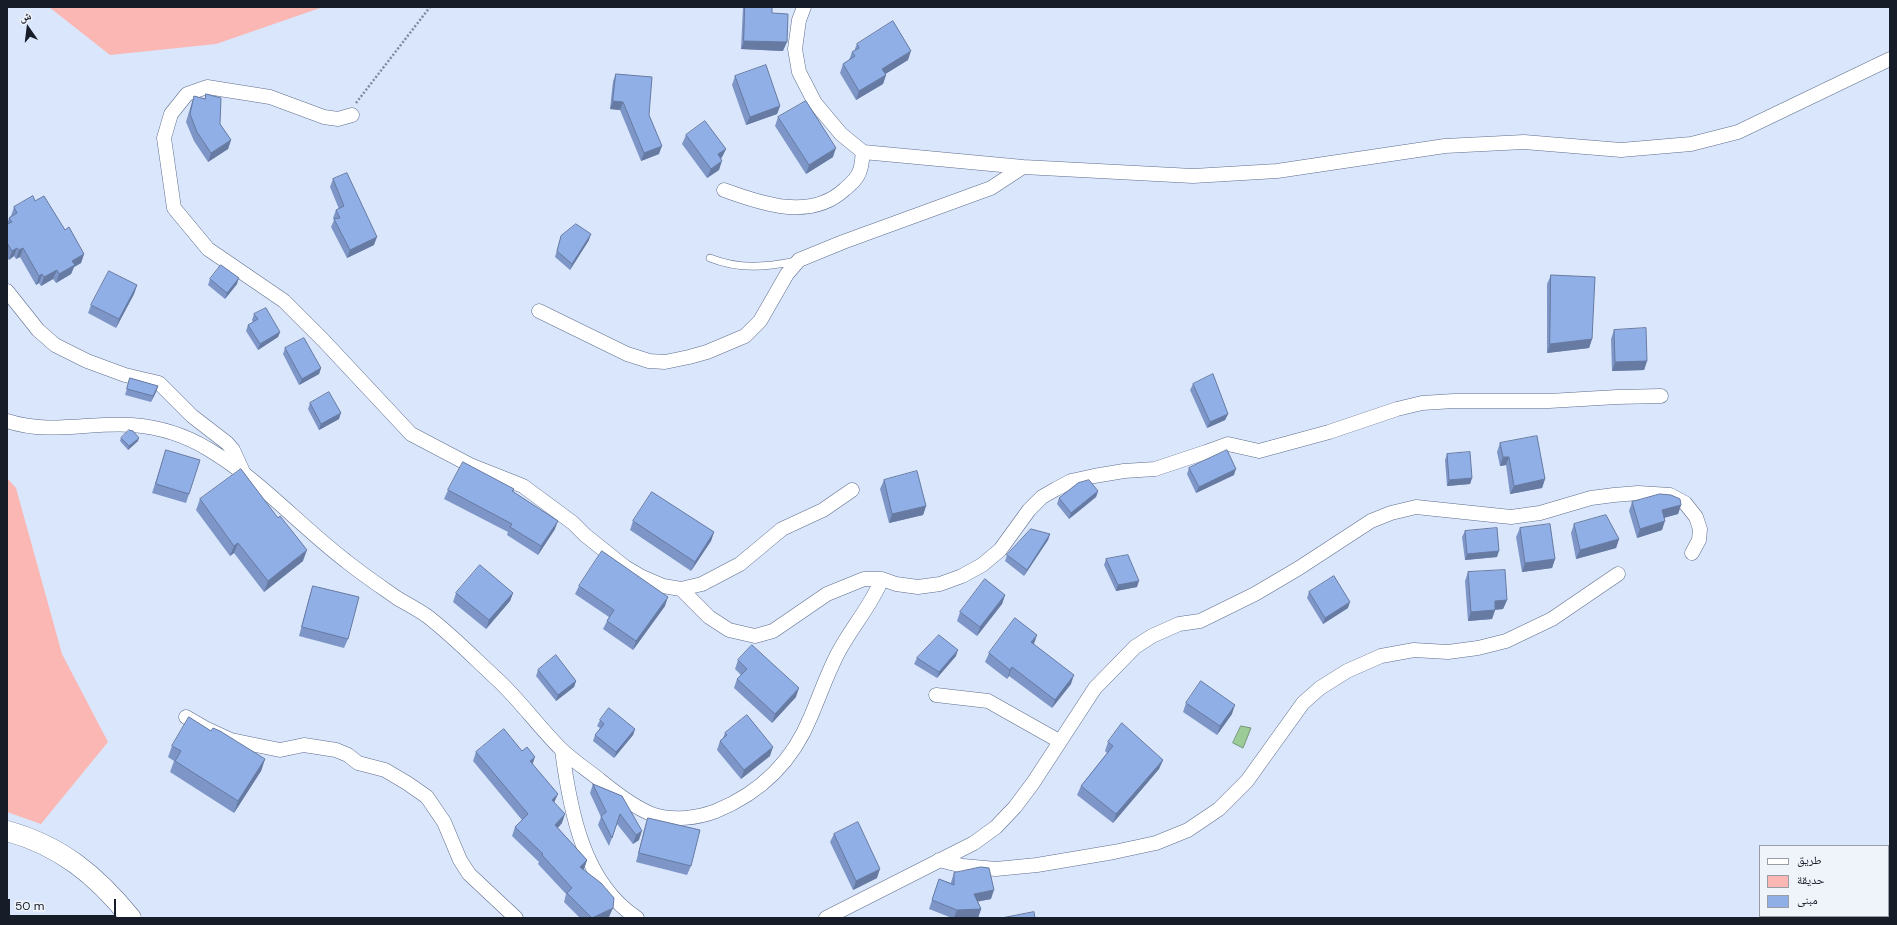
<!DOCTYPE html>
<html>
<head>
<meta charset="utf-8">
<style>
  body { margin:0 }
  #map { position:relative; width:1897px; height:925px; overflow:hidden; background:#dae6fc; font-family:"DM Sans","Noto Naskh Arabic",sans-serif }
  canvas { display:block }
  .frame { position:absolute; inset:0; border:8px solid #161d29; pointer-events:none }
  .legend { position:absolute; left:1759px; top:845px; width:130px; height:72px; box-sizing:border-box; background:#eff3fa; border:1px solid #989da6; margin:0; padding:5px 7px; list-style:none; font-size:12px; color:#161d29 }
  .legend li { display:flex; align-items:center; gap:8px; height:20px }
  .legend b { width:20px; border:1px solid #989da6 }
  .north { position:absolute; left:8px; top:8px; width:40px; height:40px; -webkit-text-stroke:3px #eff3fa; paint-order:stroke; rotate:346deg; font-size:11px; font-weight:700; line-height:16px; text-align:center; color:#161d29 }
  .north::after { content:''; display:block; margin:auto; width:14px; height:18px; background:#161d29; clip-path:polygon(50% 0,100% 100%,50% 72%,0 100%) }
  .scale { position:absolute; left:8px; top:899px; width:108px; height:18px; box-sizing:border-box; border:2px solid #161d29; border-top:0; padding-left:5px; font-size:12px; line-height:14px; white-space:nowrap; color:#161d29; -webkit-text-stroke:3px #eff3fa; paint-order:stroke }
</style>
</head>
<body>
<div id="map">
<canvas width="1897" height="925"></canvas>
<div class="frame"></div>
<ul class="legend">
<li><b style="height:5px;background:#fff"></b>طريق</li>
<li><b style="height:11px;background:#fab7b3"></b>حديقة</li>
<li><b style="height:11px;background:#91afe7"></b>مبنى</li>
</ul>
<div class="north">ش</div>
<div class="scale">50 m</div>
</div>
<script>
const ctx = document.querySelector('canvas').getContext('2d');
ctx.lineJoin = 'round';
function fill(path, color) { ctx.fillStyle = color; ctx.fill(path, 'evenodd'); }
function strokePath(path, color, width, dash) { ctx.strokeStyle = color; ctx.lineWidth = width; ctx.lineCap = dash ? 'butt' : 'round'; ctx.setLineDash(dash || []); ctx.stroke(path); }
fill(new Path2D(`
  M49,7H323L216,44L110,55Z
  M7,478L16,488L62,654L108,742L41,824L7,812Z`), '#fab7b3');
const water = new Path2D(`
  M1241,726L1251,728L1243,748L1233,743Z`);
fill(water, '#9bcb97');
strokePath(water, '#739776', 1);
const lane = new Path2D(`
  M710,258C740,270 766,267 797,261`);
const street = new Path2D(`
  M804,7L799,20L795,49L799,72L815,103L841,134L863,152L1023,167L1193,176L1277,171L1445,146L1524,142L1621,150L1691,144L1738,132L1890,59
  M724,190C762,204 811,221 845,189C851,184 858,178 860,170C862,165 862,158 863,152
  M7,291L38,330L55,345L87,361L125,375L159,383L192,416L227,443L233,450L244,474
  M539,311L627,354L649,361L665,362L689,357L707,352L745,336L760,321L787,274L799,260L843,242L991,188L1023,167
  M7,421C50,435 89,422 132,425C159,427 185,435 208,449C259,479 299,525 346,561C362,574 380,586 397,598C407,604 417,609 427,616C452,635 475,659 499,681C521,702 539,727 561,749C573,761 588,770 601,781C617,794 635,808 654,815C673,821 698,818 716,811C760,793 793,761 811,716C820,695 827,674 838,653C851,628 871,606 882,579H864L827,594L773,631L755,636L729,630L709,617L681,589L663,586L642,577L625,567L585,535L573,523L523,486L470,465L411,434L324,341L284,301L208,249L174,208L164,138L171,114L187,94L207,87L270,97L324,117L338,119L352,115
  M882,579L896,584L918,587L940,584L962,576L982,565L1000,550L1029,510L1042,497L1056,489L1071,481L1094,476L1124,471L1155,469L1206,452L1228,444L1259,451L1329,432L1397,409L1422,403L1454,401H1549L1617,397L1661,396
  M681,589L702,584L740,564L782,529L823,510L852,490
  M936,695L988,701L1059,741
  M186,717L205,728L231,740L280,750L304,745L336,750L348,755L358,763L385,770L407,783L427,797L444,822L460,860L469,874L516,918
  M562,750C570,810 583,883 637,918
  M939,860L963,866L996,869L1037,865L1114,852L1156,843L1188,830L1219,809L1247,781L1303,703L1320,688L1347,671L1381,656L1414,650L1448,652L1478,648L1506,641L1552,619L1618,574
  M826,918L974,843L996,827L1015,807L1033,783L1095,688L1135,647L1152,636L1179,624L1200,621L1255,594L1299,568L1371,521L1391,513L1416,507L1511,517L1540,513L1591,498L1614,495L1638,493L1670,495L1685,503L1696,517L1700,529L1699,540L1692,553`);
const secondary = new Path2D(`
  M7,831C61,846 96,875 131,918`);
strokePath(lane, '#5c6d8c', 8);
strokePath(street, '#5c6d8c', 15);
strokePath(secondary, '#5c6d8c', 21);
strokePath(new Path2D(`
  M356,103L430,7`), '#818a9c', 2.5, [2, 2]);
strokePath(lane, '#fff', 7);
strokePath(street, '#fff', 14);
strokePath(secondary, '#fff', 20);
fill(new Path2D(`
  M743,7H772V13L783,51L741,49Z
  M857,44L908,60L885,74L886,75L883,84L856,100L840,73L843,64L849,60L852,52L854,51Z
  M616,74L649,115L659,154L641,161L620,110L610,109L613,81Z
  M735,76L780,106L777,114L746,125L732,85Z
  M206,94L220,124L231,140L228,149L208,162L194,141L186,122L191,105L194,96L205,99Z
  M778,117L833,157L806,174L775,126Z
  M686,135L726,149L721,159L719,170L707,178L682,144Z
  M333,179L374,245L347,258L331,227L334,220L333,218L336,210L339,209L330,187Z
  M35,201L65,230L84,254L81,263L74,267L71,274L56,283L53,279L41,286L39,283L36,285L20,257L16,259L14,256L9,260L7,257V224L9,218L11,216L14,207Z
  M561,236L589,240L570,270L555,257Z
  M1551,275L1592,339L1589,348L1547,353V284Z
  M210,279L237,284L225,299L208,285Z
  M137,285L134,294L116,328L88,313L91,305Z
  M254,314L280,332L278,337L258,350L246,331L248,325L253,322L252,320Z
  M1614,330L1647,361L1644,370L1612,371L1611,339Z
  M285,348L321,368L319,374L299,385L283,354Z
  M130,378L158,386L156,392L151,402L125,395Z
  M1193,384L1228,414L1225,420L1207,428L1190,390Z
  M310,403L339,419L319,430L308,409Z
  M121,438L138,441L128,450L120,441Z
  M1500,443L1545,479L1542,488L1510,494L1506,465L1500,466L1497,452Z
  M166,450L189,494L186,503L152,493Z
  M1447,454L1472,478L1470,484L1447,486L1445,460Z
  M1189,468L1234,475L1196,493L1187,474Z
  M884,480L926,506L923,515L889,523L880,489Z
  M514,489L513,492L555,529L538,555L507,535L508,532L444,499L448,490Z
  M1098,491L1096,497L1069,519L1057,504L1059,498Z
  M200,499L303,561L264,592L234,553L230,556L196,510Z
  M1632,502L1681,505L1678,514L1664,518L1662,530L1637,538L1629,511Z
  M633,521L714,532L711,541L691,571L630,530Z
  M1574,524L1619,539L1616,548L1576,559L1571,533Z
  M1520,528L1555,559L1552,568L1522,572L1516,537Z
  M1465,531L1497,557L1465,560L1462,537Z
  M1050,534L1048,540L1024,576L1005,561L1007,555Z
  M1106,559L1137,587L1116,591L1104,565Z
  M1468,572L1507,600L1503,609L1495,610L1492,619L1468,621L1465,581Z
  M313,586L348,639L344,648L299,636L310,595Z
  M579,586L665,606L633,650L603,629L609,617L575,594Z
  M1309,592L1348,608L1323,624L1307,598Z
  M456,593H513L510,601L486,629L453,602Z
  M1005,595L1002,604L977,636L957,621L960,612Z
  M1033,644L1071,684L1052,708L1009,676L1007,679L985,662L989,653Z
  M956,656L937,678L914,664L917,658Z
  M738,660L796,697L772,723L734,688L737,679L741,675L735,669Z
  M538,670L576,681L574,687L556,701L536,676Z
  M1186,703L1232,714L1217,735L1183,712Z
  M600,720L635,729L633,735L614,758L593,741L595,735L600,728L597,726Z
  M211,731L265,759L261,771L234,813L170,772L174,761L168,757L172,746Z
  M725,733L770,756L741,779L717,750L720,741L723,738Z
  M1108,742L1163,760L1159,769L1113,823L1077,795L1081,786L1107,753L1105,751Z
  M476,752L533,764L554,803L562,823L558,828L587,860L584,869L609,917L607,918H580L564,902L566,894L538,864L539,862L512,836L515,827L522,820L473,761Z
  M593,784L622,796L639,840L633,844L617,824L609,846L598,825L601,817L590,793Z
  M648,818L691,866L687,875L636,862L645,827Z
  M834,834L877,878L853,890L830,842Z
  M954,873L991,899L978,901L981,909L978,918H952L929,909L939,879L951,883V882Z`), '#7d96c7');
fill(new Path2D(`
  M744,41L787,42L783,51L741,49Z
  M911,51L908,60L879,78L882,69Z
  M886,75L883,84L856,100L859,91Z
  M613,101L623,102L620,110L610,109Z
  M780,106L777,114L746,125L750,117Z
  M231,140L228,149L208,162L211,153Z
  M662,146L659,154L641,161L644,153Z
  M836,148L833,157L806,174L809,165Z
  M726,149L722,157L715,163L718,154Z
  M722,161L719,170L707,178L711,169Z
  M591,234L589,240L570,270L572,264Z
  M377,237L374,245L347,258L350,250Z
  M17,248L14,256L9,260L12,251Z
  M23,248L20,257L16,259L19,250Z
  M84,254L81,263L74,267L71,274L56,283L59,274L72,261Z
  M57,270L53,279L41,286L44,277Z
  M42,274L39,283L36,285L39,276Z
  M239,278L237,284L225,299L227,293Z
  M137,285L134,294L116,328L119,319Z
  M280,332L278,337L258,350L260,344Z
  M1592,339L1589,348L1547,353L1550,344Z
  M1647,361L1644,370L1612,371L1615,362Z
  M321,368L319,374L299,385L302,379Z
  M158,386L156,392L151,402L153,396Z
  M341,413L339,419L319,430L321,424Z
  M1228,414L1225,420L1207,428L1210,422Z
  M139,438L138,441L128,450L129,446Z
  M1503,457H1509L1506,465L1500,466Z
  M1236,469L1234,475L1196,493L1199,487Z
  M1472,478L1470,484L1447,486L1449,480Z
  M1545,479L1542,488L1510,494L1514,486Z
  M1098,491L1096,497L1069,519L1071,513Z
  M1681,505L1678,514L1659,519L1662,510Z
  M926,506L923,515L889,523L892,514Z
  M558,521L555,529L538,555L541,546Z
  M1665,521L1662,530L1637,538L1640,529Z
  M714,532L711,541L691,571L695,562Z
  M1050,534L1048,540L1024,576L1027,570Z
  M1619,539L1616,548L1576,559L1580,550Z
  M238,543L234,553L230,556L234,546Z
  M307,550L303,561L264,592L268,581Z
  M1499,551L1497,557L1465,560L1467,554Z
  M1555,559L1552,568L1522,572L1525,563Z
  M1139,581L1137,587L1116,591L1118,585Z
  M513,593L510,601L486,629L489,620Z
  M1005,595L1002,604L977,636L980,627Z
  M668,597L665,606L633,650L636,641Z
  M1507,600L1503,609L1492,610L1495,601Z
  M1350,602L1348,608L1323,624L1325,618Z
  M1495,610L1492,619L1468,621L1471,612Z
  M1037,635L1034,644L1028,651L1031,642Z
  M958,650L956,656L937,678L939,672Z
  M1012,667L1009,676L1007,679L1010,670Z
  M1074,675L1071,684L1052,708L1055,700Z
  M576,681L574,687L556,701L558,695Z
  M799,688L796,697L772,723L775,714Z
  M1235,705L1232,714L1217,735L1220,726Z
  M635,729L633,735L614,758L616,752Z
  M773,747L770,756L741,779L744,770Z
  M535,757L532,766L530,761Z
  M265,759L261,771L234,813L238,801Z
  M1163,760L1159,769L1113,823L1116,814Z
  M558,794L554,803L552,800Z
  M565,814L562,823L552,834L555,825Z
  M642,831L639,840L633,844L636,835Z
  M587,860L584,869L577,876L580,867Z
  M880,869L877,878L853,890L856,881Z
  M994,890L991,899L971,903L974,894Z
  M613,908L609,917L607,918H593Z
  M981,909L978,918H954L957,910Z`), '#667aa2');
const building = new Path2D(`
  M745,7H772V13L788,14L787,42L744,41Z
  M893,21L911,51L882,69L886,75L859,91L843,64L855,56L852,52L859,48L857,44Z
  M766,65L780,106L750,117L735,76Z
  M616,74L652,77L649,115L662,146L644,153L623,102L613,101Z
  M206,94L221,98L220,124L231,140L211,153L197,132L190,114L194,96L205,99Z
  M806,101L836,148L809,165L778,117Z
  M705,121L726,149L718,154L722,161L711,169L686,135Z
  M347,173L377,237L350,250L334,219L340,218L336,210L344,206L333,179Z
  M33,196L35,201L44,196L65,230L69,227L84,254L72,261L75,265L59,274L57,270L44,277L42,274L39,276L23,248L19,250L17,248L12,251L7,243V224L12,222L9,218L17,213L14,207Z
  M576,224L591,234L572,264L557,251L561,236Z
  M221,265L239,278L227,293L210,279Z
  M109,271L137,285L119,319L91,305Z
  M1551,275L1595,277L1592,339L1550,344Z
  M266,308L280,332L260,344L248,325L258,319L254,314Z
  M1646,328L1647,361L1615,362L1614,330Z
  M304,338L321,368L302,379L285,348Z
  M1213,374L1228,414L1210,422L1193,384Z
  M130,378L158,386L153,396L127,389Z
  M329,392L341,413L321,424L310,403Z
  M129,430L133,431L139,438L129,446L121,438Z
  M1537,436L1545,479L1514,486L1509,457H1503L1500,443Z
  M166,450L200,460L189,494L156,484Z
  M1227,450L1236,469L1199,487L1189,468Z
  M1470,452L1472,478L1449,480L1447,454Z
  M463,462L514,489L512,491L558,521L541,546L510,527L512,524L448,490Z
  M241,469L278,518L280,516L307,550L268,581L238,543L234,546L200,499Z
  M917,471L926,506L892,514L884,480Z
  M1089,480L1098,491L1071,513L1059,498L1078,483Z
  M652,492L714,532L695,562L633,521Z
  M1660,494L1671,495L1680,499L1681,505L1662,510L1665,521L1640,529L1632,502Z
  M1606,515L1619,539L1580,550L1574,524Z
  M1550,524L1555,559L1525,563L1520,528Z
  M1497,528L1499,551L1467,554L1465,531Z
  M1031,529L1050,534L1027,570L1007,555Z
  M602,551L668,597L636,641L607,621L614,610L579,586Z
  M1128,555L1139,581L1118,585L1106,559Z
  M480,565L513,593L489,620L456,593Z
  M1505,570L1507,600L1495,601V610L1471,612L1468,572Z
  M1334,576L1350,602L1325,618L1309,592Z
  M985,579L1005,595L980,627L960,612Z
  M313,586L359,597L348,639L302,627Z
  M1015,618L1037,635L1031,642L1074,675L1055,700L1012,667L1010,670L989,653Z
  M939,635L958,650L939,672L917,658Z
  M752,645L799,688L775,714L737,679L747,669L738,660Z
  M556,655L576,681L558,695L538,670Z
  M1201,681L1235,705L1220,726L1186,703Z
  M609,708L635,729L616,752L595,735L604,724L600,720Z
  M747,715L773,747L744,770L720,741L727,735L725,733Z
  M189,717L211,731L213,728L220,731L265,759L238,801L175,761L181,751L172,746Z
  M1122,723L1163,760L1116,814L1081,786L1113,746L1108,742Z
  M504,729L522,751L527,747L535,757L530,761L558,794L552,800L565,814L555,825L587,860L580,867L601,883L614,898L613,908L592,918L567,893L572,888L542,855L543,854L515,827L528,814L476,752Z
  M593,784L622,796L642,831L636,835L620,814L612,838L601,816L606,812Z
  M648,818L700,830L691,866L639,853Z
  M858,822L880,869L856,881L834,834Z
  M981,867L989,868L994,890L974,894L981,909L957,910L932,900L939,879L954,885V873Z
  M1034,912L1035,918H1002Z`);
fill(building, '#91afe7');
strokePath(building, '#667aa2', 1);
</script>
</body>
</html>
